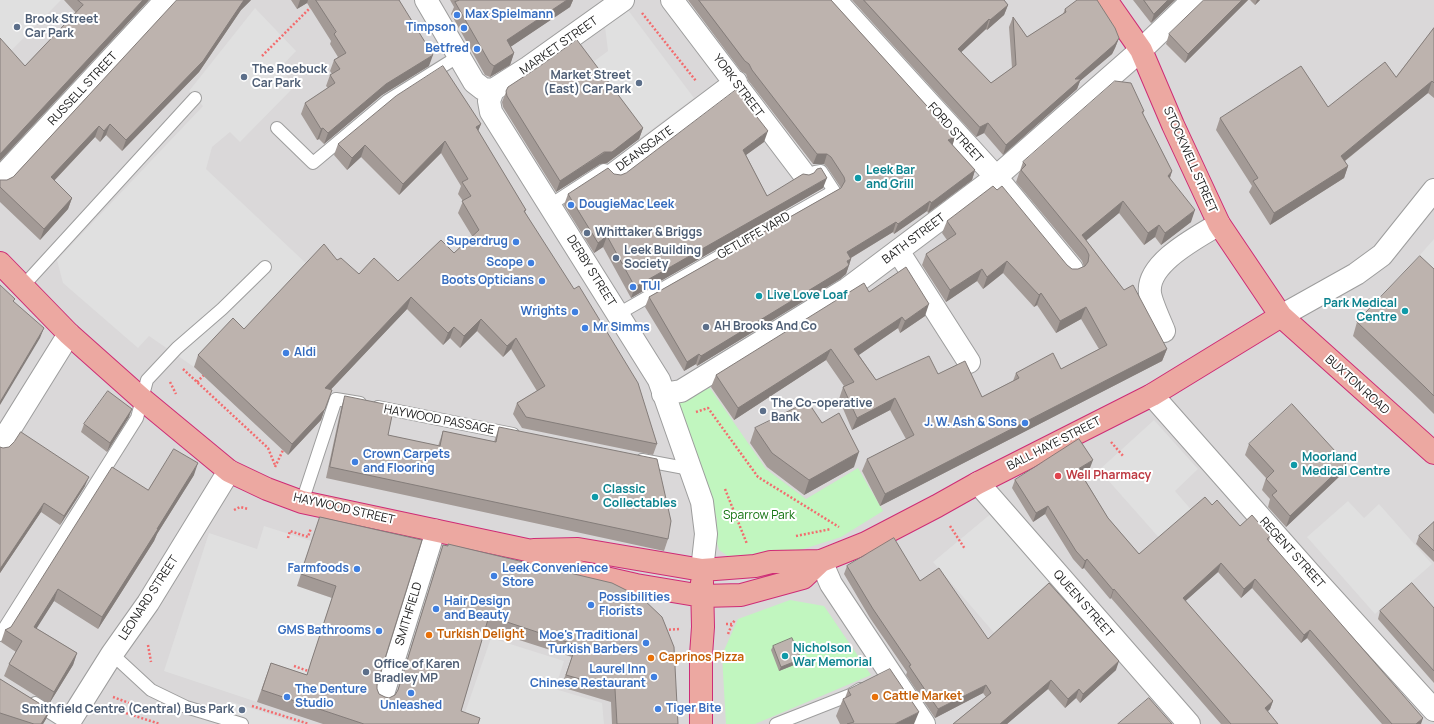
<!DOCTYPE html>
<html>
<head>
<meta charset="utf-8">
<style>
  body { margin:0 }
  canvas { display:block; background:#ede8e1 }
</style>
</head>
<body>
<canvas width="1434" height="724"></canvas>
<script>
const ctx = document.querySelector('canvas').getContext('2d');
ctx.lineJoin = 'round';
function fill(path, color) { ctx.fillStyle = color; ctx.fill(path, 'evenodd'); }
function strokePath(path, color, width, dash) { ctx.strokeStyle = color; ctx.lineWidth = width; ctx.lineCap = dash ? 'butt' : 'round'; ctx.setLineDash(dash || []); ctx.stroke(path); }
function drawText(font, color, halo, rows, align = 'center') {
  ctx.font = font + ' Manrope,sans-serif'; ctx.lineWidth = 4; ctx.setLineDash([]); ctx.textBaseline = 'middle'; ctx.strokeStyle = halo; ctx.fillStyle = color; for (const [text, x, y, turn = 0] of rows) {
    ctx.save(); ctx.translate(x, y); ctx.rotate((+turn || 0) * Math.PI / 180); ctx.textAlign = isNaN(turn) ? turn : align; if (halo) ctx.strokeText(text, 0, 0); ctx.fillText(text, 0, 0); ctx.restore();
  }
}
fill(new Path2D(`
  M0,0H1434V724H0Z`), '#dad8d9');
fill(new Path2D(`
  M710,388L766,469L806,499L858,468L883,511L841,537L791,553L729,557L719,550L715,535L717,519L673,401Z
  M790,600L824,606L871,675L755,724H726L722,655L738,619Z`), '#c1f6bf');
fill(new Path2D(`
  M0,0H61L4,58L0,54Z
  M255,8L296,51L280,68L295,86L240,142L230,132L212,147L206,169L310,267L240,340L229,330L194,367L149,336L138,348L63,283L57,260L203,106L189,91Z
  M628,10L694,98L639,139L585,68L608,51L605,27Z
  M1434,239V287L1411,265Z
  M1154,420L1198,469L1175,491L1194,513L1161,540L1099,470Z
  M1348,501L1364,518L1379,504L1432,564L1375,614L1307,537Z
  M993,512L1056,580L995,634L933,562Z
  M264,526L311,541L297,586L332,598L303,687L266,675L257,702L164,671L209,533L257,549Z
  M491,638L564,661L555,689L602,703L604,724H461Z
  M232,702L300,724H225Z`), '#e0e0e0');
const service = new Path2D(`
  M277,128L313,163L387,101L459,56
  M550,205L604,170L615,173
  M23,286L195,98
  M618,314L834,191L821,171L815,172
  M378,407L513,434
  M642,460L690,469
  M302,502L336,399L360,403
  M0,635L137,418L147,380L177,348L222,309L265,267
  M112,654L151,690L186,707L242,724
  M35,703L68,724
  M776,724L850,695L860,689`);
const pedestrian = new Path2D(`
  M383,699L436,529`);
const minor = new Path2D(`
  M672,0L803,173
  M835,0L996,177L1072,269
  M1141,50L1193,0
  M615,173L736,82
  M898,251L969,362
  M1164,331C1160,321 1151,302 1150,293C1146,263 1198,237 1219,224
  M1152,395L1312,576L1434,710
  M0,445L69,334
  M978,483L1189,724
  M821,561L831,584L924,724
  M68,724L112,654L148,603L229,471`);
const tertiary = new Path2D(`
  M426,0L474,82L483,89L493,90
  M493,90L489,101L491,112L659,380L702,502L706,534L702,570
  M493,90L529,67L623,0
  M0,179L166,0
  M1281,316L1356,274L1382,255L1434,190
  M663,394L681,391L847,289L996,177L1141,50`);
const trunk = new Path2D(`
  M1106,0L1141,50L1173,125L1219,224L1281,316L1434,453
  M0,263L69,334L142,399L229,471L267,489L302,502L527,550L579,572L636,585L702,596L741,595L803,578L821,561
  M534,550L578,549L702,570L755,566L771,562L821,561L866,543L937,506L978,483L1152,395L1281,316
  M701,724V655L703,627L702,582`);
strokePath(service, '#9d9d9d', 14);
strokePath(pedestrian, '#9d9d9d', 21);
strokePath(minor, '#9d9d9d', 24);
strokePath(tertiary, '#9d9d9d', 24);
strokePath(trunk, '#ce2c76', 24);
strokePath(new Path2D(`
  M642,13L696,81
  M262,56L312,6
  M183,369L268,448L275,465
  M170,382L176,394
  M197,382L205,374
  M696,412L708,408L758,477L839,527
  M1111,442L1124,457
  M275,467L284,448
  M725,489L747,544
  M234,510L240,507L248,509
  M950,526L965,549
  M796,536L831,529
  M288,538L290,531L308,537L311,528
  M726,624H732L735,620
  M665,630L680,629
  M728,634L732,624
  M148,645L151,662
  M294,666L311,672
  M113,697L140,707
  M252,706L309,724
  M107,707L160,724`), '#f36c6e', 2.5, [2, 2]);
strokePath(service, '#fff', 12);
strokePath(pedestrian, '#fff', 19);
strokePath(minor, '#fff', 22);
strokePath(tertiary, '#fff', 22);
strokePath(trunk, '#eca8a1', 22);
fill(new Path2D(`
  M64,0H149L0,161L25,66L76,13Z
  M177,0H251L241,10L199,72L122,151L106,135L100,142L95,137L54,181L72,198L68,209L40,240L0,202V180H7L13,177Z
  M291,0H399L429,66L382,95L324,144L319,139L317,140L301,114L305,103L328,88L326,86L330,75L332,74L330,71L334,60L338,57L330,44L331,41L307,3L297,9Z
  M450,0H573L570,7L510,47L514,53L510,65L490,77L485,75L451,14L454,7Z
  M688,0H831L955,137L952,145L975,170L972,180L928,213L927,211L894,234L893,232L851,258V259L846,274L840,279L697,366L696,364L684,371L645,307L649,297L841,188L827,167L824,164H813L748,80L746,74L741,71Z
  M852,0H1004L1008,5L1004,15L987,30L986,29L961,52L991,83L1012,68L1009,27L1013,17L1027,37L1063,14L1065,9L1119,38L1115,48L1112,54L1080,81L1077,89L1003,155L984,133L976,137Z
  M1133,0H1175L1151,23Z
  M1204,0H1248L1185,63L1166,44L1169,34Z
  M1250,0H1260L1255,5Z
  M1434,28V98L1428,93L1345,161L1348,166L1344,178L1270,225L1249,192L1252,186L1216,130L1220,118L1328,107L1396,77Z
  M508,87L643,128L639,139L607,163L600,164L556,192L503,107L502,102Z
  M1144,111L1143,114L1172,171L1170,178L1191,222L1161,245L1155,237L1144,245L1119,213L1086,240L1167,349L1162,361L880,506L862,471L867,459L906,439L890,410L852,430L839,399L843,387L844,386L826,360L734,420L711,387L716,375L869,292L925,316L900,333L898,328L859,355L876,380L938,374L982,397L1013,381L1016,373L1061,369L1099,349L1081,319L1056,333L1037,305L1034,307L1003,273L983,289L977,281L946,302L922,265L926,254L947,240L942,233L947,221L1067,265L1072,269H1078L1084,267L1082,261L1016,182L1023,162Z
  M481,124L478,131L526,210L525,212L657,444L653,455L522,428L513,414L517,403L537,391L511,349L503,357L477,331L460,348L450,338L443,345L407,309L331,389L321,420L288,455L194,367L198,355L244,329L337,260L359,274L398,281L454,253L472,236L458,213L463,201L458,194L461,186L441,153L399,195L361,157L347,170L334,155L338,144Z
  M764,142L746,155L767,196L823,188L631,298L603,247L594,253L564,205L568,194L621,175Z
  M1434,269V414L1420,400L1353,336L1357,322Z
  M345,396L388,435L438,446L443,431L494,442L499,427L668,539L664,551L326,478L341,408Z
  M129,417L107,452L81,432L84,424Z
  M755,428L854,467L804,495L767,467L750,443Z
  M1249,444L1346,463L1342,474L1286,527L1268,507L1270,499L1262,490L1266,478L1245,455Z
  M0,447L85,486L60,525L41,512L0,573Z
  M1090,468L1081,473L1108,518L1139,554L1212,505L1240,526L1270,536L1269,541L1421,724H1382L1307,638L1301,643L1252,588L1241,598L1218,572L1185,601L1273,701L1270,709L1267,712L1278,724H1221L1111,598L1110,599L1084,568L1082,569L1073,559L1045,514L1033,522L1012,488L1015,480Z
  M194,475L157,534L154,541L98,629L54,601L36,628L77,653L73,665L49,704L4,676L9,664L16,652L1,642L5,630L11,627L148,490Z
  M320,517L377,684V689L379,694L385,697L389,698L395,695L397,692L439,557L443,545L448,546L678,724H612L611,702L561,687L572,657L485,629L461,711L478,724H323L257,702L271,663L307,675L332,598L297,586Z
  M1434,522V562L1416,544L1419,536Z
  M847,566L920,581L988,639L1116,670L1080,703L1076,698L1065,708L1048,689L1007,724H953L986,697L983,693L935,718L906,675L907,672L870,618L844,574Z
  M1434,608V683L1378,619L1380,611Z
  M773,646L799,663L779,671L771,650Z
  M0,679L50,710L46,719L43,724H0Z
  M848,690L914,724H840L836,716L843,699L845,698Z`), '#a39a96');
fill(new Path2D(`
  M143,0H149L0,161V154Z
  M244,0H251L241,10L199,72L122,151L126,140Z
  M300,0H308L307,3L297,9Z
  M567,0H573L570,7L503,52L507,40Z
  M1168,0H1175L1151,23L1154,14Z
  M1242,0H1248L1185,63L1188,54Z
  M1257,0H1260L1255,5Z
  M1008,5L1004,15L987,30L990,20Z
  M989,19L986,29L954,59L958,49Z
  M1119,38L1115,48L1112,54L1080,81L1077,89L1003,155L1006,145Z
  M514,53L510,65L490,77L494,66Z
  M433,55L429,66L382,95L324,144L328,133L386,84Z
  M1432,81L1428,93L1337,167L1341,156Z
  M988,123L984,133L976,137L980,127Z
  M110,124L106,135L100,142L104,131Z
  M481,124L476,136V127Z
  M99,126L95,137L47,188L51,177Z
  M323,128L319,139L317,140L321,129Z
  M643,128L639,139L607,163L600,164L556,192L560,181Z
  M768,131L764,142L739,160L743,150Z
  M955,137L952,147L948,140Z
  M445,141L441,153L399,195L403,184Z
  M365,145L361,157L347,170L352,158Z
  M817,154H827L824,164H813Z
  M1348,166L1344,178L1270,225L1274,213Z
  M975,170L972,180L928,213L931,203Z
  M1172,171L1168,183V176Z
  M827,178L823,188L631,298L635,287Z
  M72,198L68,209L40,240L44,229Z
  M930,201L927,211L894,234L898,224Z
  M1123,201L1119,213L1082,244V235Z
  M1195,210L1191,222L1161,245L1165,233Z
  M896,222L893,232L844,262L847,252Z
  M1159,225L1155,237L1144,245L1148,233Z
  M607,236L603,247L594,253L598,243Z
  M851,259L846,274L840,279L697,366L701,356Z
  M1007,261L1003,273L983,289L987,277Z
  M982,269L977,281L946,302L950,290Z
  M1041,293L1037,305L1034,307L1039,295Z
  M411,297L407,309L321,400L325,388Z
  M929,304L925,316L900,333L905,321Z
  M1086,307L1081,319L1056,333L1060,321Z
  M902,317L898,328L850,361L854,349Z
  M481,319L477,331L460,348L464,336Z
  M454,327L450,338L443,345L448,333Z
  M44,328L40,338L0,405V402Z
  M516,338L511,349L503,357L507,346Z
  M831,349L826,360L734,420L738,408Z
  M1167,349L1162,361L880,506L885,494Z
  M699,354L696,364L684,371L687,362Z
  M895,398L890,410L852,430L857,418Z
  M132,409L129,417L107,452L110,443Z
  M325,409L321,420L288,455L292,444Z
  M859,452L854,467L804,495L809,480Z
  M1093,460L1090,468L1075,477L1078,469Z
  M198,463L194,475L157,534L154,541L98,629L102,617Z
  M1346,463L1342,474L1286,527L1290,516Z
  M89,477L85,486L60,525L64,516Z
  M44,503L41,512L0,573V569Z
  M1048,506L1045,514L1033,522L1036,513Z
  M1087,559L1084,568L1082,569L1085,561Z
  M1221,563L1218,572L1180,606L1183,598Z
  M1255,579L1252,588L1241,598L1244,589Z
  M58,589L54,601L30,639L34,627Z
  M1114,589L1111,598L1110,599L1113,590Z
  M1310,630L1307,638L1301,643L1304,635Z
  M77,653L73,665L49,704L54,692Z
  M801,659L799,663L779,671L781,667Z
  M1119,661L1116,670L1080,703L1083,694Z
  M1051,680L1048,689L1007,724H1000Z
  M986,685L983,693L935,718L938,709Z
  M1079,689L1076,698L1065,708L1068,699Z
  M1273,701L1270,709L1262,717L1265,708Z
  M50,710L46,719L43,724H41Z
  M919,712L914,724H895Z
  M1423,718L1421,724H1416Z`), '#847d7a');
const building = new Path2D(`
  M78,0H143L0,154V38L25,66L83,5Z
  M177,0H244L203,61L126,140L110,124L104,131L99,126L51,177L72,198L44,229L0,187V180H7L13,177Z
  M316,0H399L433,55L386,84L328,133L323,128L321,129L305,103L335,83L330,75L340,69L334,60L346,53L334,34L336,32Z
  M460,0H567L507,40L514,53L494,66L490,63L455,2Z
  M699,0H831L955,137L948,140L975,170L931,203L930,201L898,224L896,222L847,252L851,259L847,261L849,265L844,269L701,356L699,354L687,362L649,297L841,188L845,181L844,177L831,157L827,154H817L752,70L749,64L745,61Z
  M864,0H1004L1008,5L990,20L989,19L958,49L991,83L1016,65L1013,17L1027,37L1066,12L1065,9L1077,0H1097L1115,28L1119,38L1115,44L1075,79H1081L1006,145L988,123L980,127Z
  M1144,0H1168L1154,14Z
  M1204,0H1242L1188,54L1169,34Z
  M1434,28V83L1432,81L1341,156L1348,166L1274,213L1253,181L1258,178L1220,118L1301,66L1328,107L1385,62L1396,77Z
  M577,40L643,128L612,152H604L560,181L507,96L506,91L508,87L540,66Z
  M443,66L481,124L476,127L526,210L524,211L574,289L579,286L638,383L657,444L526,417L517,403L545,386L516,338L507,346L481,319L464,336L454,327L448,333L411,297L325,388L332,390L325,409L292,444L198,355L233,318L244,329L324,244L337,260L341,258L359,274L374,258L398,281L441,240L454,253L479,230L462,201L471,196L462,182L468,179L445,141L403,184L365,145L352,158L338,144L396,96Z
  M1115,81L1131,83L1144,111L1142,112L1172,171L1168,176L1195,210L1165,233L1159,225L1148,233L1123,201L1082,235L1124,290L1133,285L1167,349L885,494L867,459L914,435L895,398L857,418L843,387L854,382L831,349L738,408L716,375L864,283L869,292L906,267L929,304L905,321L902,317L854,349L876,380L929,356L938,374L965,361L982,397L1019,378L1016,373L1053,353L1061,369L1107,345L1086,307L1060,321L1041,293L1039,295L1007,261L987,277L982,269L950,290L926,254L956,234L947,221L993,186L997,190L1002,186L1067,265L1072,269H1078L1085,266L1088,262L1089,255L1086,249L1021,170L1026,165L1023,162Z
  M736,90L768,131L743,150L767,196L803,174L809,175L814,173L817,169L821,168L827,178L635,287L607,236L598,243L568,194L608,168L614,174L621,175L626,173Z
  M1420,256L1434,269V396L1425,387L1357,322Z
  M0,285L15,299L13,301L44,328L0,402Z
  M108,391L132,409L110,443L84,424Z
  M345,396L394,406L388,435L440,446L443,431L496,442L499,427L657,459L671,521L668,539L330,467Z
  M808,402L822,423L839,413L859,452L809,480L772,453L755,428Z
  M1292,404L1346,463L1290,516L1272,495L1277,491L1266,479L1274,471L1249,444Z
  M21,432L89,477L64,516L44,503L0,569V447L3,448L9,447L14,442Z
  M1079,439L1093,460L1078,469L1108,518L1139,554L1205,497L1212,505L1217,500L1240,526L1252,515L1270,536L1267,539L1423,718L1416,724H1392L1310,630L1304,635L1255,579L1244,589L1221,563L1183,598L1273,701L1265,708L1278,724H1231L1114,589L1113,590L1087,559L1085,561L1076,551L1048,506L1036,513L1015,480Z
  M174,449L198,463L157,529H158L102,617L58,589L34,627L77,653L54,692L9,664L22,641L5,630L11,627L112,467L148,490Z
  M320,517L422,540L377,684V689L379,694L385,697L389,698L395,695L398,690L443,545L448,546V544L612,583L642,598L662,617L674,647L678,724H617L615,689L566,675L576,645L489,616L461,711L480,718L478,724H364L262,690L271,663L307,675L311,662L336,586L301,574Z
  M1434,522V551L1419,536Z
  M894,538L920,581L939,568L988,639L1049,583L1119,661L1083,694L1079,689L1068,699L1051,680L1000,724H953L991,693L986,685L938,709L909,666L911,665L873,609L847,566Z
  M1412,583L1434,608V671L1380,611Z
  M792,638L801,659L781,667L773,646Z
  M890,669L919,712L895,724H847L854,722L843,699L851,695L848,690Z
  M0,679L50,710L41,724H34L0,713Z
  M1149,698L1172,724H1118Z`);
fill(building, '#bdb3ae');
strokePath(building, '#847d7a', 1);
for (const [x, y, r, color] of [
  [457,15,4,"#3f7fe0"],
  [17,27,4,"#5c6f8a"],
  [464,28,4,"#3f7fe0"],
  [477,49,4,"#3f7fe0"],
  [244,77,4,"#5c6f8a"],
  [639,83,4,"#5c6f8a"],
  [858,178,4,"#0f9aa8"],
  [571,205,4,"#3f7fe0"],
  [587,233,4,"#5c6f8a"],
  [516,242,4,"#3f7fe0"],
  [616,258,4,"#5c6f8a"],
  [531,263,4,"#3f7fe0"],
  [542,281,4,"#3f7fe0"],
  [633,287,4,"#3f7fe0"],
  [759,296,4,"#0f9aa8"],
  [1405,311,4,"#0f9aa8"],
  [575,312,4,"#3f7fe0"],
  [706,327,4,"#5c6f8a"],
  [585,328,4,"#3f7fe0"],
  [286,353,4,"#3f7fe0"],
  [763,411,4,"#5c6f8a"],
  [1025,423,4,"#3f7fe0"],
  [355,462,4,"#3f7fe0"],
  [1294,465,4,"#0f9aa8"],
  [1058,476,4,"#e0444e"],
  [595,497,4,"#0f9aa8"],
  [357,569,4,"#3f7fe0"],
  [494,576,4,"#3f7fe0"],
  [591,605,4,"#3f7fe0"],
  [436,609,4,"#3f7fe0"],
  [379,631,4,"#3f7fe0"],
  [429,635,4,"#e8710a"],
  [646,643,4,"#3f7fe0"],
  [785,656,4,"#0f9aa8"],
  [651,658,4,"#e8710a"],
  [366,672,4,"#5c6f8a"],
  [654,677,4,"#3f7fe0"],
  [411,693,4,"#3f7fe0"],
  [287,697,4,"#3f7fe0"],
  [875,697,4,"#e8710a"],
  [658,709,4,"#3f7fe0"],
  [242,710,4,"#5c6f8a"]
]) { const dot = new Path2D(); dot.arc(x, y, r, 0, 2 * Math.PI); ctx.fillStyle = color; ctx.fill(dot); strokePath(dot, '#fff', 1.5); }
drawText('bold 12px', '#366cbe', '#fff', [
  ["Max Spielmann",465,15],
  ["Timpson",456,28,"right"],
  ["Betfred",469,49,"right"],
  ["DougieMac Leek",579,205],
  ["Superdrug",508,242,"right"],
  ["Scope",523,263,"right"],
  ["Boots Opticians",534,281,"right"],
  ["TUI",641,287],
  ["Wrights",567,312,"right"],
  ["Mr Simms",593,328],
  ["Aldi",294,353],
  ["J. W. Ash & Sons",1017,423,"right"],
  ["Crown Carpets",363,455],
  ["and Flooring",363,469],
  ["Farmfoods",349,569,"right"],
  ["Leek Convenience",502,569],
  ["Store",502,583],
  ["Possibilities",599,598],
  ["Florists",599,612],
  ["Hair Design",444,602],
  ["and Beauty",444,616],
  ["GMS Bathrooms",371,631,"right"],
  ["Moe's Traditional",638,636,"right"],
  ["Turkish Barbers",638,650,"right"],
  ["Laurel Inn",646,670,"right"],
  ["Chinese Restaurant",646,684,"right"],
  ["The Denture",295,690],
  ["Studio",295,704],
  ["Unleashed",411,706,"center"],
  ["Tiger Bite",666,709]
], 'left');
drawText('bold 12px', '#4e5e75', '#fff', [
  ["Brook Street",25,20],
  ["Car Park",25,34],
  ["The Roebuck",252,70],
  ["Car Park",252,84],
  ["Market Street",631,76,"right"],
  ["(East) Car Park",631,90,"right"],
  ["Whittaker & Briggs",595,233],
  ["Leek Building",624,251],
  ["Society",624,265],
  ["AH Brooks And Co",714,327],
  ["The Co-operative",771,404],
  ["Bank",771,418],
  ["Office of Karen",374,665],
  ["Bradley MP",374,679],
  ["Smithfield Centre (Central) Bus Park",234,710,"right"]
], 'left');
drawText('12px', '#1c1c1c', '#fff', [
  ["MARKET STREET",559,46,-35],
  ["YORK STREET",738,86,53],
  ["RUSSELL STREET",83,89,-47],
  ["FORD STREET",955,133,48],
  ["DEANSGATE",645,149,-36],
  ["STOCKWELL STREET",1190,160,66],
  ["GETLIFFE YARD",754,236,-30],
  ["BATH STREET",914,239,-37],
  ["DERBY STREET",591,271,58],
  ["BUXTON ROAD",1357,385,42],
  ["HAYWOOD PASSAGE",439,420,11],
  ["BALL HAYE STREET",1054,444,-27],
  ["HAYWOOD STREET",344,509,13],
  ["REGENT STREET",1292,553,48],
  ["LEONARD STREET",149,598,-57],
  ["QUEEN STREET",1083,604,49],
  ["SMITHFIELD",409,614,-73]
]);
drawText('bold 12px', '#0d838f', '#fff', [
  ["Leek Bar",866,171],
  ["and Grill",866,185],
  ["Live Love Loaf",767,296],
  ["Park Medical",1397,304,"right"],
  ["Centre",1397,318,"right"],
  ["Moorland",1302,458],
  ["Medical Centre",1302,472],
  ["Classic",603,490],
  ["Collectables",603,504],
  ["Nicholson",793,649],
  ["War Memorial",793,663]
], 'left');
drawText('bold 12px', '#be3a42', '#fff', [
  ["Well Pharmacy",1066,476]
], 'left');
drawText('12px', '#137310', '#fff', [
  ["Sparrow Park",759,516]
]);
drawText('bold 12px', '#c56008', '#fff', [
  ["Turkish Delight",437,635],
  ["Caprinos Pizza",659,658],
  ["Cattle Market",883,697]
], 'left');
</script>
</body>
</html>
